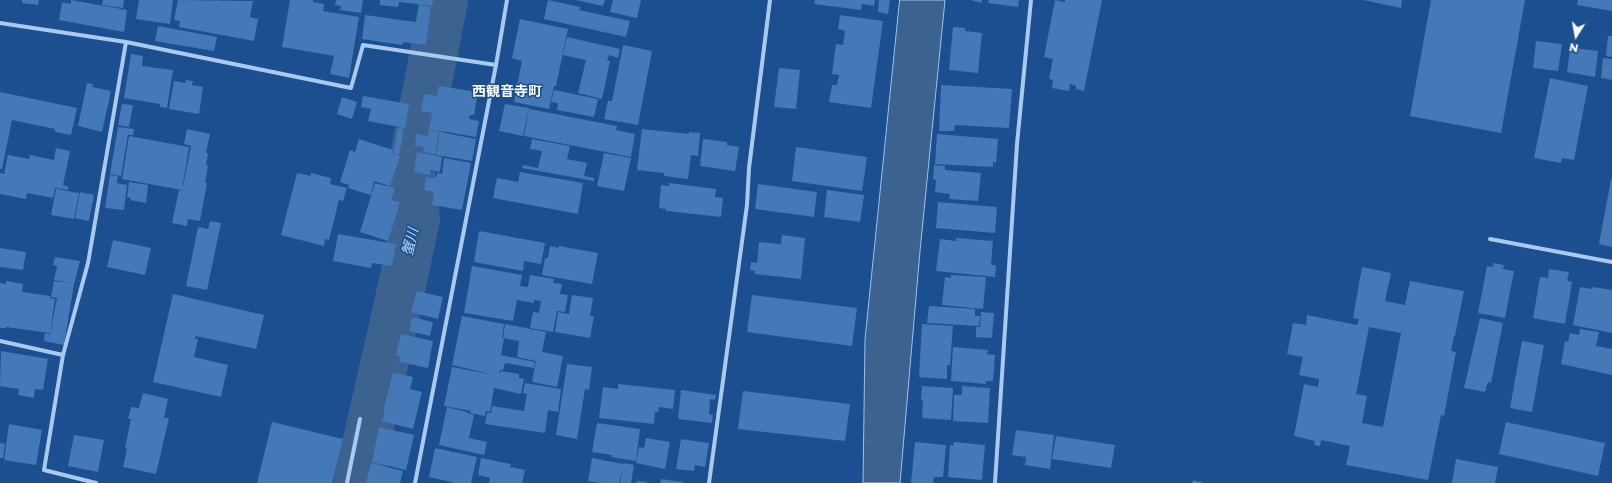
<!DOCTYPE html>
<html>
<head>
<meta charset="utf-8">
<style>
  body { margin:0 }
  #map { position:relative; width:1612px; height:483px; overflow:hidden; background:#1b4f8f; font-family:Montserrat,sans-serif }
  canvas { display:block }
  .north { position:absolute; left:1556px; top:16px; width:40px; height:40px; -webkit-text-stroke:3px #1b4f8f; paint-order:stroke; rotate:191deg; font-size:11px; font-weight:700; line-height:16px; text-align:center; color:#fff }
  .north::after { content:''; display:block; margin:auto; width:14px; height:18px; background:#fff; clip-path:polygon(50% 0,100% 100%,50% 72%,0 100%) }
</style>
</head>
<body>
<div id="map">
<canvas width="1612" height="483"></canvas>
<div class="north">N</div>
</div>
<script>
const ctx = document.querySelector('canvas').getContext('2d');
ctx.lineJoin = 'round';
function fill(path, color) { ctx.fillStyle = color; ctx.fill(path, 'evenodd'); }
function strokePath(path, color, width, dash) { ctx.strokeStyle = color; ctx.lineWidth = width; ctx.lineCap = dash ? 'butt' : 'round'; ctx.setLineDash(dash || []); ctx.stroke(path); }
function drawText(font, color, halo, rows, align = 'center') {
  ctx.font = font + ' Montserrat,"Noto Sans JP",sans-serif'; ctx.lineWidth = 3; ctx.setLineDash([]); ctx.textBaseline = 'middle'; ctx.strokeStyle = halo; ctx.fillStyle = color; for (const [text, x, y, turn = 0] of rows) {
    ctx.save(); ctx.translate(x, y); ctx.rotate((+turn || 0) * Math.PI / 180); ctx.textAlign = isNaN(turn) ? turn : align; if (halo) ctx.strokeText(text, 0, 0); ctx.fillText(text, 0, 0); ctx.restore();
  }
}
const water = new Path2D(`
  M900,0H945L920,251L900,483H863L865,340Z`);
fill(water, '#3c6290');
strokePath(water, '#9cc4f0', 1);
strokePath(new Path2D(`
  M357,483L398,304L416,219L411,172L444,0`), '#3c6290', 48);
fill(new Path2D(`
  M22,0H39L38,5L22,3Z
  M71,0L127,10L124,32L59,20L62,2L71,4Z
  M103,0H124L123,8L102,5Z
  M139,0H173L170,24L136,19Z
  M178,0L253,1L250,17L258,19L254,41L179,27L180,21L174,20Z
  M290,0H313V2L324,4L323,11L359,17L349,78L330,74L334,56L282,47Z
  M336,0H363L361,13L340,10L341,6L335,5Z
  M380,0H433L432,6L399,2L398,7L380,5Z
  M548,0L580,7L579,10L630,21L626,37L544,19Z
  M575,0H605L603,6Z
  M613,0H641L637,18L610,12Z
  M815,0H875L874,6L862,4L861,10L814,4Z
  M879,0H890L888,14L878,12Z
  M970,0H982V3Z
  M989,0H1019L1018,7L988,3Z
  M1055,0L1065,2V0H1102L1084,91L1076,89V86L1070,84L1069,91L1052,88L1053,80L1049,79L1053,59L1044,57Z
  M1363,0H1402L1401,8Z
  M1431,0H1525L1501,133L1410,116Z
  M1578,0H1612V11L1577,5Z
  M419,5L431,7L426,45L403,42L402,45L362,39L365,15L416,22Z
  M840,15L883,21L871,108L829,102L832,85H837L839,75L832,74L836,44L843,45L845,31L838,29Z
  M520,19L568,29L556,86H554L549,109L514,102L522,61L512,58Z
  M158,26L217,37L214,51L155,41Z
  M953,27L965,28V31L982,33L978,73L949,70Z
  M1608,36H1612V57L1606,56Z
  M567,37L620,49L618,58L609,55L607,60L610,61L602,99L578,93L586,60L563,55Z
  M1536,41L1562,44L1558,71L1533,68Z
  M1571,42L1576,43L1575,48L1598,51L1595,77L1567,72Z
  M623,45L652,51L638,125L604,119L608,101H612Z
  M131,54L143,56L142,66L173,70L167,108L160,107V104L124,98Z
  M1603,58L1612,59V80L1601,78Z
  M779,68L800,70L796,109L774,107Z
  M1550,78L1588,86L1574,160L1562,158L1561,163L1534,158Z
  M186,80L193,81L192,85L203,87L199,114L169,109L174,81L185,83Z
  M87,83L93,84L92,87L111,91L102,132L78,126Z
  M941,85L1012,89L1009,128L955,125L954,131H939Z
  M439,86L478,92L474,115H470L469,119L479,121L476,137L429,129L432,113L421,111L424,94L437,96Z
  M554,90L598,99L594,117L557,110L558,103L551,102Z
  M0,92L77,108L71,135L55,132V129L12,120L2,169H0Z
  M363,96L409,104L405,128L368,121L371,109L361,107Z
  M342,97L357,102L352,119L337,114Z
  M122,104L133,105L129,127L118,125Z
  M505,104L529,108L523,136L499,131Z
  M529,109L617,126L616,130L635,134L631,157L524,136Z
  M118,127L134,129L133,135H128L121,176L110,174Z
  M398,128L404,129L399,155L393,153Z
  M187,129L210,134L206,153H208L206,165H208L205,183H207L200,221L188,219L187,226L172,223L179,190L182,191L191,146L184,144Z
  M642,129L689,134V132L700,133L698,156L691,155L688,179L664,176V173L637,170Z
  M429,130L439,132L435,154L423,152L424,147L415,146L416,134L428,136Z
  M440,132L476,139L472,161L436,155Z
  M937,134L998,139L996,163L993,162V167L935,164Z
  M129,136L189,147L182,190L122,179Z
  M359,139L393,150L392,153L389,152L400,156L390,186L374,181L371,195L348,188L349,185L340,182L350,150L355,152Z
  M532,139L570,146L567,159L587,163L584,176L594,178V181L522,168L523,165L538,168L542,151L530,149Z
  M703,139L727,142V145L739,147L735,171L700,166Z
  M796,147L867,157L862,191L792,181Z
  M56,148L70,151L63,185L69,187L68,190L55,188L53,198L27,193L26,199L0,194V173L4,174L8,155L29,159L30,155L54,160Z
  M417,152L442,157L440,172L430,170V175L414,172Z
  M604,153L631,158L624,191L597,186Z
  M444,158L471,163L462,210L432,205L434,192L424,190L426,177L436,178L437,173L442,174Z
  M934,165L945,166V170L981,173L978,201L949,199L950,194L935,192L936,180L933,179Z
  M520,172L583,183L578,214L493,198L497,178L518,182Z
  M297,173L311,176V173L331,178L330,184L347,188L343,201L339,200L329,240L325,239L324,246L281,235Z
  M110,175L118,176L117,183L127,185L124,210L105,208Z
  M1611,179H1612V247L1599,244Z
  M129,182L148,185L146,203L130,200L131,198L127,197Z
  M375,183L395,188L391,200L400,202L388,241L360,232Z
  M669,183L716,189L715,197L723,198L721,217L666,211V209L659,208L661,185L669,186Z
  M758,184L817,192L814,217L755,209Z
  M56,189L79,193L74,219L51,215Z
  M827,190L864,195L860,222L824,217Z
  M80,192L94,195L89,221L75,218Z
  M938,202L997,207L995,233L936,228Z
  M210,221L221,223L207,290L186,286L198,227L208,229Z
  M479,231L545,243L541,264L524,261L523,271L474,262Z
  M338,234L396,244L392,266L372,263L371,268L333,261Z
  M782,235L805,238L801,279L755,274V271L750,270L751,262L757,263L759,242L781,244Z
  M956,238L993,241L991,265H996L995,277L936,271L940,239L956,241Z
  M113,240L151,248L145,275L107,267Z
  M550,246L559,248V246L598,253L592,284L542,275L545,258H548Z
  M0,248L26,252L23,270L0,267Z
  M55,257L80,261L74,284L64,345L44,341L45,333L50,334L57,298L51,297L54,281L71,283L54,280L57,266L53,265Z
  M1493,263L1504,265L1503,269L1514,271L1505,318L1478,313L1487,266L1493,267Z
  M472,266L522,275L520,286L528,287L530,275L554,279L553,283L562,284L560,294L568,295L565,312L557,311L553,332L530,328L533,312L539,313L541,301L534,300V303L517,300L513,321L464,313Z
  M1362,267L1391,273L1385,301L1405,305L1410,281L1464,291L1455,336H1454L1451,351L1456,352L1444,416L1441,415L1428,480L1346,465L1350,446L1321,440L1320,446L1314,445L1315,441L1294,436L1304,384L1318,387L1319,379L1299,375L1303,357L1287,354L1293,323L1306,325L1307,315L1357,325L1359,319L1353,318ZM1369,327L1401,333L1383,427L1362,423L1367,396L1356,394Z
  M1549,269L1569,272L1567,281L1572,282L1565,324L1533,318L1540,277L1548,278Z
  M951,275L986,277L983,309L942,305L945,277L951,278Z
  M6,281L23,284L22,292L50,296V298L55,299L50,333L6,327V328H0V283L6,284Z
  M1580,287L1592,289L1593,287L1612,290V333L1573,325Z
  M417,291L443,297L438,319L411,312Z
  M173,294L264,315L256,349L196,336L195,339H198L194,357L228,365L221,397L153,382Z
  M572,295L593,298L590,316H594L590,338L555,332L558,312L569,314Z
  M752,295L857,308L852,346L747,332Z
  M929,306L975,309V316H980L979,326L927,323Z
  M981,312L994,313L992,338L976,337V327H980Z
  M462,316L504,324L502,338L500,337L504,339L501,355L535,362L534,368L505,363L503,370H500L499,375L501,371L519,374V378L524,379L521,394L494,388L490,412L486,411L485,416L470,413L471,411L444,406L452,367L495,375L452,365Z
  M412,317L433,322L430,336L409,331Z
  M1480,318L1503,323L1491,383L1488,382L1485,392L1464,388Z
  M505,324L546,332L542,352L563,356L557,387L532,382L536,361L517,357L519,341L503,338Z
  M922,324L953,326L950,365H947V379L919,377Z
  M1580,329L1599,332L1596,346L1612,349V375L1561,364L1565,341L1568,342L1570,333L1579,335Z
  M401,334L433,341L428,368L399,362L400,356L396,355Z
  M1522,341L1544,345L1532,412L1510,408Z
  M953,347L988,350L987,354L995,355L993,381H986V384L951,381Z
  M1,351L48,359L43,390L35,389L34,398L18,395L19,389L0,386Z
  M567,364L592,367L589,390L585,389L577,439L556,435Z
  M393,373L413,377L410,389L422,392L413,429L382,421L385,411H383Z
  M525,383L561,389L558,412L548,410L545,433L485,424L487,413H491L492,406L524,411L527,394L523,393Z
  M618,384L675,390L673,409L659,407L658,412H655L654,424L599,418L603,387L618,389Z
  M922,386L953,388L951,420L922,418L923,400H921Z
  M962,386L990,388L988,423L953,421L954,395H962Z
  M681,390L716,395L715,400L710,399L709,414L713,415L712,423L678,419Z
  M743,391L850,404L845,441L738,429Z
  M143,393L168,399L164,418H169L156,474L123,467L127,449L125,448L131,419H128L131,407L139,408Z
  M447,407L467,412V413L474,415L469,438L487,442L484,455L439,445Z
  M272,422L343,439L332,483H257Z
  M1506,422L1605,443L1598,476L1499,454Z
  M597,423L640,429L636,461L611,457L612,455L592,452Z
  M9,424L42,430L36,465L4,460Z
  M379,427L414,435L406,470L372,462Z
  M1016,430L1054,435L1050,469L1025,465L1026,457L1012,455Z
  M74,435L104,440L98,472L68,466Z
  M1056,436L1115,445L1111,468L1052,459Z
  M646,438L670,442L665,469L636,463L639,447L644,448Z
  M681,439L709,443L705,467L695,465L694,471L676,469Z
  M915,442L946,445L943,477H934L933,483H911Z
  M954,442L985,445L982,480L948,477L950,445L953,446Z
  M0,443L5,444L3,458H0Z
  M435,448L477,457L471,483H456L429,477Z
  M481,458L511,464L510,467L525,470L522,483H489L490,478L478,475Z
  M592,458L623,464L619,483H601L588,481Z
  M1456,459L1498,467L1495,483H1452Z
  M371,463L403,471L400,483H366Z
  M623,463L634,465L631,483H620Z
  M661,479L683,482V483H660Z
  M1193,480L1202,482V483H1192Z
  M637,481L647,482V483H636Z`), '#4478b7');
strokePath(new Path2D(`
  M0,23L126,42L351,88L363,45L496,65
  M1490,239L1612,262
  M0,341L63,355
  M96,483L44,470L63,355L88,263L126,42
  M347,483L360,419
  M415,483L496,65L507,0
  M709,483L747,205L749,168L770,0
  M995,483L1017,144L1031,0`), '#a9c9ee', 4);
drawText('bold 14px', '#fff', '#1b4f8f', [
  ["西観音寺町",507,92]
]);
drawText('italic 14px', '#b5d3f5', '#1b4f8f', [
  ["蟹川",411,242,-77]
]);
</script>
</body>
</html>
